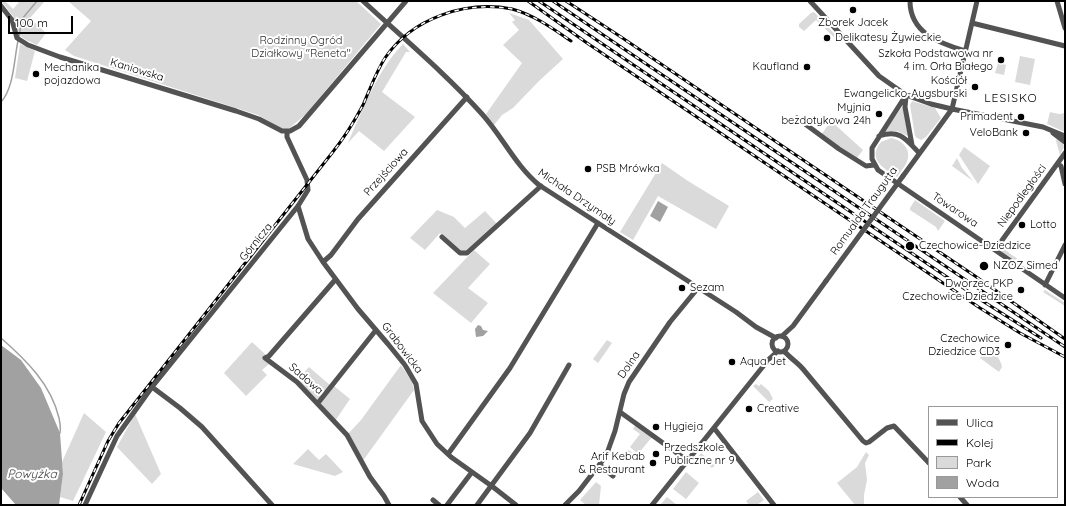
<!DOCTYPE html>
<html>
<head>
<meta charset="utf-8">
<style>
  body { margin:0 }
  #map { position:relative; width:1066px; height:506px; overflow:hidden; background:#fff; font-family:Quicksand,sans-serif }
  canvas { display:block }
  .frame { position:absolute; inset:0; border:2px solid #000; pointer-events:none }
  .legend { position:absolute; left:928px; top:406px; width:130px; height:92px; box-sizing:border-box; background:#fff; border:1px solid #999; margin:0; padding:5px 7px; list-style:none; font-size:12px; color:#000 }
  .legend li { display:flex; align-items:center; gap:8px; height:20px }
  .legend b { width:20px; border:1px solid #999 }
  .scale { position:absolute; left:8px; top:16px; width:65px; height:18px; box-sizing:border-box; border:2px solid #000; border-top:0; padding-left:5px; font-size:12px; line-height:14px; white-space:nowrap; color:#000; -webkit-text-stroke:3px #fff; paint-order:stroke }
</style>
</head>
<body>
<div id="map">
<canvas width="1066" height="506"></canvas>
<div class="frame"></div>
<ul class="legend">
<li><b style="height:5px;background:#535353"></b>Ulica</li>
<li><b style="height:5px;background:#000"></b>Kolej</li>
<li><b style="height:11px;background:#dadada"></b>Park</li>
<li><b style="height:11px;background:#a1a1a1"></b>Woda</li>
</ul>
<div class="scale">100 m</div>
</div>
<script>
const ctx = document.querySelector('canvas').getContext('2d');
ctx.lineJoin = 'round';
function fill(path, color) { ctx.fillStyle = color; ctx.fill(path, 'evenodd'); }
function strokePath(path, color, width, dash) { ctx.strokeStyle = color; ctx.lineWidth = width; ctx.lineCap = dash ? 'butt' : 'round'; ctx.setLineDash(dash || []); ctx.stroke(path); }
function drawText(font, color, halo, rows, align = 'center') {
  ctx.font = font + ' Quicksand,sans-serif'; ctx.lineWidth = 4; ctx.setLineDash([]); ctx.textBaseline = 'middle'; ctx.strokeStyle = halo; ctx.fillStyle = color; for (const [text, x, y, turn = 0] of rows) {
    ctx.save(); ctx.translate(x, y); ctx.rotate((+turn || 0) * Math.PI / 180); ctx.textAlign = isNaN(turn) ? turn : align; if (halo) ctx.strokeText(text, 0, 0); ctx.fillText(text, 0, 0); ctx.restore();
  }
}
fill(new Path2D(`
  M1,1H5L13,9L20,1H45L30,18L46,33L37,45L26,40L19,35L13,16Z
  M68,1H356L381,24L306,114L286,131L258,115L74,56L65,50L91,21Z
  M814,12L839,39L837,40L816,20L804,31L799,27V24L811,13Z
  M509,13L529,20L563,59L539,81L513,108L502,115L494,125L486,114L522,63L503,45L519,30L512,22L515,20Z
  M20,44L35,51L27,81L15,78Z
  M403,44L410,52H406L382,92L415,117L384,151L359,131L348,143C363,109 377,71 403,44Z
  M1020,56L1035,59L1030,85L1015,82Z
  M998,63L1006,65L1004,75L995,73Z
  M912,101L935,108L941,118L926,137L921,140L917,138L915,136L910,105Z
  M902,107H903L908,136L897,131H885Z
  M1050,112L1059,114L1065,113V132L1047,124Z
  M831,121L863,150L857,158L821,135Z
  M891,138C903,140 913,151 906,164C903,168 900,173 897,177C883,168 867,159 881,142Z
  M1057,138L1063,143L1064,147L1060,155L1056,141Z
  M964,147L990,166L978,184L959,155Z
  M957,158L962,168L973,181L952,166Z
  M662,163L688,181L729,206L716,229L658,196L633,240L620,232Z
  M915,200L945,221L938,231L936,227L910,210V208Z
  M437,210L454,217L465,228L485,211L497,224L467,251H460L440,233L425,250L410,238Z
  M1001,247L1019,260V263L1002,252Z
  M474,250L490,264L468,288L488,303L471,323L433,293Z
  M1045,290L1065,303V306L1043,292Z
  M607,340L612,343L598,363L593,359Z
  M252,342L266,355L263,359L269,364L262,370L267,375L246,396L224,373Z
  M987,348C995,354 1000,357 1002,367L999,372L980,358Z
  M401,365L412,382L414,390L362,462L348,434L361,420Z
  M309,367L330,385L318,400L297,380Z
  M756,384L759,386L761,384L769,391L773,399L769,402L753,386Z
  M334,386L350,399L335,421L321,405V402Z
  M84,413L106,432L73,501L60,497L63,474L62,462Z
  M135,414L161,474L152,484L117,447Z
  M636,424L652,437L638,454L630,447L640,434L633,429Z
  M308,449L319,460L326,454L343,472L335,476L293,464Z
  M628,450L633,453C633,458 629,459 626,461L622,458Z
  M866,452L869,455L865,463L867,480L864,495V505H855L837,483L857,467Z
  M701,453L715,465L712,468L698,457Z
  M686,472L699,483L686,499L673,489Z
  M596,482L601,486L599,505H586L580,500Z
  M758,492L764,500L757,505H749L746,501Z
  M667,497L677,505H661V504Z`), '#dadada');
fill(new Path2D(`
  M658,201L668,207L660,222L650,216Z
  M478,325L481,326L483,330L488,331L483,336L476,337L475,329Z
  M1,345L21,360L41,388L60,433L63,474L59,505H16L1,488Z`), '#a1a1a1');
strokePath(new Path2D(`
  M19,37L22,19L37,1
  M1,102C14,88 14,59 18,41
  M1,338C26,360 51,384 59,418C60,423 61,427 60,433`), '#a1a1a1', 1.5);
strokePath(new Path2D(`
  M363,1C403,38 445,73 482,114C502,136 515,165 539,185L736,312L756,327L776,338
  M810,1L879,76L906,95L931,104L952,109L1043,127L1065,136
  M910,1C910,33 939,43 965,51
  M1057,1L1065,28
  M1,6L12,20L17,38L28,45L60,57L236,111L259,119L282,131H290L299,126L406,1
  M972,23L1065,46
  M906,95L872,148V159L878,170L1065,298
  M906,96L905,107L912,145
  M797,118L839,149L866,166L874,165
  M1053,133L1065,142
  M879,136C900,129 906,139 919,153
  M1058,164L1061,166L1065,184
  M903,176L952,109L977,1
  M298,206L308,239L323,262L358,309L388,344L405,365L416,384L422,421L437,444L451,457L493,487L516,505
  M442,237L460,253H467L541,186
  M995,250L1065,153
  M323,262L331,255L358,219L467,97
  M335,280L269,356L265,358L297,382L347,435L370,477L384,496L389,505
  M1045,285L1065,245
  M782,336L793,326L826,281
  M772 344a8 8 0 1 1 16 0a8 8 0 1 1-16 0Z
  M784,351C790,358 797,362 803,369L863,441L866,443L869,442L887,428L894,426L929,463
  M152,387L180,408L202,427L272,505
  M318,403L376,330
  M620,412L688,461
  M714,428L774,505
  M448,454L510,368L598,223
  M600,465L613,476
  M960,497L967,505
  M433,500L439,505
  M85,505L117,436L152,387L298,206L308,190L307,180L287,137V131
  M447,505L472,472
  M477,505L530,433L569,365
  M565,505L579,491L606,456L615,431L624,394L629,382L670,322L698,288
  M652,505L769,359L778,351`), '#535353', 5);
const rail = new Path2D(`
  M528,1L587,43L980,308L1020,333L1065,357
  M539,1L981,300L1041,338
  M553,1L1065,347
  M566,1L621,37L975,276L1065,339
  M79,505L108,441L119,423L332,153C344,138 354,122 363,105C370,89 376,72 385,58C412,18 466,0 512,9C534,15 552,28 571,41`);
strokePath(rail, '#000', 3);
strokePath(rail, '#fff', 1.5, [4.5]);
strokePath(new Path2D(`
  M826,281L903,176`), '#535353', 5);
for (const [x, y, r, color] of [
  [853,10,4,"#000"],
  [827,38,4,"#000"],
  [1001,60,4,"#000"],
  [807,67,4,"#000"],
  [36,74,4,"#000"],
  [975,87,4,"#000"],
  [879,114,4,"#000"],
  [1021,117,4,"#000"],
  [1026,133,4,"#000"],
  [588,169,4,"#000"],
  [1022,225,4,"#000"],
  [910,246,5,"#000"],
  [984,266,5,"#000"],
  [682,288,4,"#000"],
  [1021,290,4,"#000"],
  [1008,345,4,"#000"],
  [732,362,4,"#000"],
  [749,409,4,"#000"],
  [656,427,4,"#000"],
  [656,454,4,"#000"],
  [653,463,4,"#000"]
]) { const dot = new Path2D(); dot.arc(x, y, r, 0, 2 * Math.PI); ctx.fillStyle = color; ctx.fill(dot); strokePath(dot, '#fff', 1.5); }
drawText('11px', '#000', '#fff', [
  ["Zborek Jacek",853,23,"center"],
  ["Delikatesy Żywieckie",835,38],
  ["Szkoła Podstawowa nr",993,54,"right"],
  ["4 im. Orła Białego",993,67,"right"],
  ["Kaufland",799,67,"right"],
  ["Mechanika",44,68],
  ["pojazdowa",44,81],
  ["Kościół",967,81,"right"],
  ["Ewangelicko-Augsburski",967,94,"right"],
  ["Myjnia",871,108,"right"],
  ["bezdotykowa 24h",871,121,"right"],
  ["Primadent",1013,117,"right"],
  ["VeloBank",1018,133,"right"],
  ["PSB Mrówka",596,169],
  ["Lotto",1030,225],
  ["Czechowice-Dziedzice",919,246],
  ["NZOZ Simed",993,266],
  ["Dworzec PKP",1013,284,"right"],
  ["Czechowice Dziedzice",1013,297,"right"],
  ["Sezam",690,288],
  ["Czechowice",1000,339,"right"],
  ["Dziedzice CD3",1000,352,"right"],
  ["Aqua Jet",740,362],
  ["Creative",757,409],
  ["Hygieja",664,427],
  ["Przedszkole",664,448],
  ["Publiczne nr 9",664,461],
  ["Arif Kebab",645,457,"right"],
  ["& Restaurant",645,470,"right"]
], 'left');
drawText('11px', '#313131', '#fff', [
  ["Rodzinny Ogród",301,41],
  ["Działkowy \"Reneta\"",301,54]
]);
drawText('11px', '#000', '#fff', [
  ["Kaniowska",137,70,17],
  ["Przejściowa",386,172,-48],
  ["Niepodległości",1022,196,-54],
  ["Michała Drzymały",577,197,34],
  ["Towarowa",955,210,34],
  ["Romualda Traugutta",864,211,-54],
  ["Górnicza",256,242,-51],
  ["Grabowicka",402,348,53],
  ["Dolna",629,365,-56],
  ["Sadowa",306,379,41]
]);
ctx.letterSpacing = '1px';
drawText('12px', '#000', '#fff', [
  ["LESISKO",1011,98]
]);
ctx.letterSpacing = '0px';
drawText('italic 12px', '#424242', '#fff', [
  ["Powyżka",32,474]
]);
</script>
</body>
</html>
